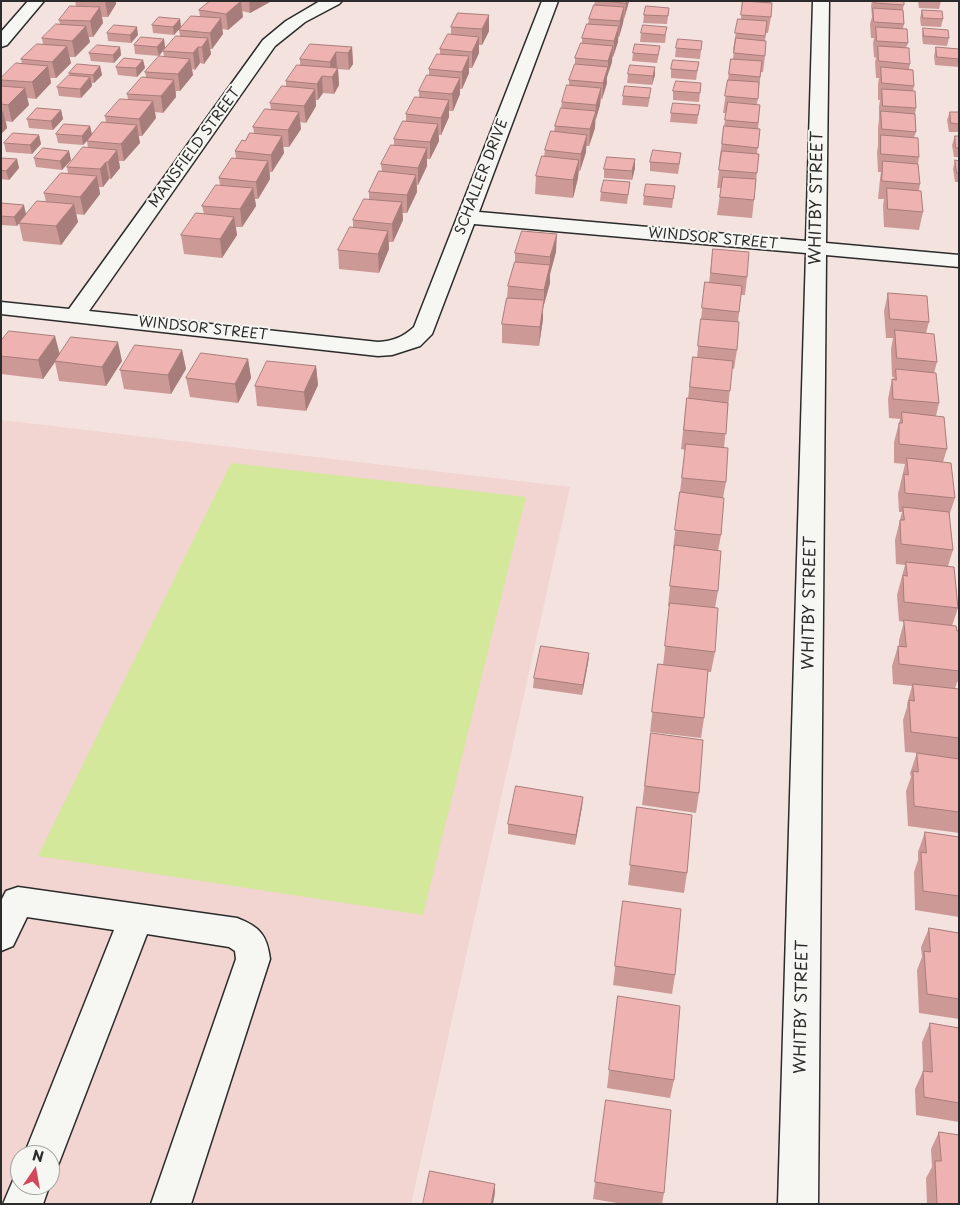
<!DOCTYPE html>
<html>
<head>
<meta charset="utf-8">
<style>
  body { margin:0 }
  #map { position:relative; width:960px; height:1205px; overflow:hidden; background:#f4e2de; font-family:"Playpen Sans",sans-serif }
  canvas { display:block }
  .frame { position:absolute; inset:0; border:2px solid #2b2b2b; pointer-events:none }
  .north { position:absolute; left:10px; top:1145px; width:50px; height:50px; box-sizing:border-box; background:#f6f6f2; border:1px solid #a5a5a2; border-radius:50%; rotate:12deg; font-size:14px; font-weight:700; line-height:20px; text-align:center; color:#2b2b2b }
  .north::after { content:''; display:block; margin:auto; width:18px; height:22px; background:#d1495b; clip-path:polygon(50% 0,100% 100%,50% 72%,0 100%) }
</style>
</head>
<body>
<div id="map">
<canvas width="960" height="1205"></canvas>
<div class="frame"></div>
<div class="north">N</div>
</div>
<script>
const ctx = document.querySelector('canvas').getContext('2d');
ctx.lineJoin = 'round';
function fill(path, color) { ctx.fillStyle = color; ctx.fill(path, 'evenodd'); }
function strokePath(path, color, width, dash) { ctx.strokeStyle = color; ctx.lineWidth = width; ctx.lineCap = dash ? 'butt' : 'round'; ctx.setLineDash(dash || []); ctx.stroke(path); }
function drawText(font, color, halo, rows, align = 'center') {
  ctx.font = font + ' "Playpen Sans",sans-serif'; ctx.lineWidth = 4; ctx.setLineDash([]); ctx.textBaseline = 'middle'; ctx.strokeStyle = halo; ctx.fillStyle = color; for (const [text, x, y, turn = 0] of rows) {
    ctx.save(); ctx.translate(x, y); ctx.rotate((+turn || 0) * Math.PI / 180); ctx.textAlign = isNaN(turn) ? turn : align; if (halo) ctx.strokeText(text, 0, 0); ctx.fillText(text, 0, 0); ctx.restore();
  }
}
fill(new Path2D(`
  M1,420L570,487L411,1204H1ZM20,1155H50V1185H20Z`), '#f2d4d0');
fill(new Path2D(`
  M231,463L526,497L423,915L38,856Z`), '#d4e89c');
const minor = new Path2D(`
  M28,1H44L7,45L1,47V32Z
  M320,1H342L339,4L305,22L275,46L89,311L378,342C393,341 403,337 414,327L542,1H558L479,212L806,241L813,1H829L826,243L959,255V267L826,255L818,1204H778L806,253L474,224L432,334L420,346L392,355L378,356L1,314V302L69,309L263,40L286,21Z
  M18,887L237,918C260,927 267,935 270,959L191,1204H151L236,959L235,951L229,947L147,934L57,1168L50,1171V1155H24L114,930L27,917L13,946L1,951V901L6,891Z
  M20,1170V1185L50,1184L43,1204H3L17,1171Z`);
strokePath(minor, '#2b2b2b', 3);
fill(minor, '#f6f6f2');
fill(new Path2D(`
  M75,1H116V4L108,17H102L103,23L93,37H88L90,42L75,57H69L71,63L56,78H50L51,83L36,99L27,98L29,105L12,122L6,121L7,128L1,134V78L22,64L21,59L43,44L42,38L60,24L59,20L76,6Z
  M210,1L270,2L250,13L242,11L243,17L228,30L222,29L223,34L212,49H210L211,54L204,64L200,63L195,70L192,69L193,75L180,91H176V97L163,113L155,112L156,118L142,136H138L140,143L124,161H119L120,168L111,179H109L103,187H99L100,194L84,215L76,214L78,222L61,245L23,241L19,223L17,226L1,225V203L26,214L46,202L44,193L68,174L67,167L88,148L87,141L83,145L58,143L56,134L90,126L92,135L106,123L105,116L128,99L127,94L146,77L145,72L164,56L163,51L180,36L179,30L200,17L199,10Z
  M595,1H629L628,5L624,19L623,23L619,37H618V42L613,57H612V62L607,77V83L602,99H601L600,105L595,122V128L589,146H586V152L580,171H579L578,178L573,198L535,194L536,176L544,157L545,150L554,132L555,126L561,108L562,102L569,85V80L575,64V58L582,43V38L588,24L589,19L594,5Z
  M742,1H771V17L768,33H766L765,41V56L763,72H761L757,105H760L758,129H760L757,154H759L752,218L717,215L721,188H717L720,162H719L726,113H723L731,59H733L734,50H733L738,19H741Z
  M872,1H904L903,10L904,24L903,28L908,43L906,48L910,64L909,69L914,86L913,91L916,108L915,114L916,132L914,138L919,157L918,164L920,184L919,190L923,212L919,230L884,227L883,206L884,199H878L880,179L881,172H878L877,152L878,146V128L879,119V106L880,100H878V84L879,78H876L875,62L876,58L874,57L873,43L874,38H871L870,24L872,17L871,6Z
  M918,1H941L939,9L919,8Z
  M669,8L667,24L643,23L644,15Z
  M922,10L943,19L941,27L921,26L920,18Z
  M458,13L489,31L482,45H479V53L472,68H469V73L462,89H460V94L453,111H449V117L441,135H439V141L430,159H427V166L418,185H417V192L407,213H402L403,220L393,242H389V249L379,273L339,269L338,250L353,227V220L369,199V192L382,172L381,164L394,145V139L406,121V114L419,98V91L429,75V69L440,54V49L451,34V27Z
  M180,19L181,27L174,35L153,33L152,25Z
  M923,28L949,38L947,46L923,44L922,36Z
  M107,33L138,35L131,43L108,41Z
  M641,33L666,35L665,43L640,42Z
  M164,39L165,48L159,56L135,54L134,45Z
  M702,41L700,59L675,57L676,48Z
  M120,47L121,55L114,63L91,61L89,53Z
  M352,47L353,64L349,70L338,69L339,85L334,94L323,93L318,100H316V106L306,123L300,122L301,129L289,147H283L284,153L272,172H270V179L258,199H255L256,206L242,227H236L237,235L222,258L184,254L181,235L204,214L202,206L220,185L219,178L236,158L235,151L245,141L254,133L253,127L271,110L270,103L286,86V81L300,65V59Z
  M936,47L959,49V67L935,65L934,56Z
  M633,53L659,54L657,63L632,61Z
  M143,60L145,68L137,77L118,75L116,67Z
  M699,62L696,80L671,78V69Z
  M100,66L102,75L94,83H92V86L81,98L59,96L57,87L69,76V73Z
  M628,74L655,75L652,85L627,83Z
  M701,83L699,102L673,100V91Z
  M623,96L650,97L648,107L622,105Z
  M700,105L697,124L670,122L671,113Z
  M61,110L63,119L53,130L29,128L27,119Z
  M950,112H959V132H949L947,120Z
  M39,135L41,144L32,154L6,152L4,143Z
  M955,136H959V157H954L952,145Z
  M69,151L71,160L62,170L36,167L34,158Z
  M1,158L17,159L19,168L9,180L1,179Z
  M955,160L959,161V182H955L953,169Z
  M650,162H680L678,174L650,171Z
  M635,168L632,180L604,178V169Z
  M630,182L627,204L600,201L601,192Z
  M675,186L672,208L643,205L644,196Z
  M713,249L747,277L745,295H741L738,322L737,350L734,369L732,368L724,448L726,482L723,498L721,535L718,551V591L715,608V652L711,672H708L704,718L701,738L650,732L658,664L663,665L670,606H668L674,550L673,549L685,450L681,449L687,398H688L693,357H697L705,282L709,283Z
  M556,252L550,274V283L543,308V319L539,346L502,343V324L507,298L508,286L515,262V253Z
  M888,293L929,322L926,333L937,362L934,373L939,403L936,416L947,449L943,462L955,498L949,516L953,550L948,566L958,608L952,626L957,631H959V682H957L955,689H959V833L908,826L906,791L911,777L910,773L917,753L905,752L903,720L907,707V704L912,686L893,684L892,666L898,646H899V640L904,622L899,621L897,595L905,565L896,564L895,540L902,512H899L898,494L905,464L894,463V442L900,419L889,418L888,399L892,379L893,380L894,377H892L891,349L893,338H886L884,311Z
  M1,341L60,354L122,361L106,386L59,381L55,362L43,379L1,374Z
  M182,350L186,369L171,394L124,389L120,370Z
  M248,359L251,378L238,403L190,397L186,378Z
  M316,366L318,385L306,411L257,406L255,386Z
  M589,653L588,663L582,695L533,688L534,678Z
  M651,733L699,793L696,813L642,805Z
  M582,807L575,845L508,834V824Z
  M637,807L687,873L684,893L628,885Z
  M925,832L959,837V917L915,910L914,872L918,860V852Z
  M623,901L675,975L672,994L613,985Z
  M929,928L959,933V1019L919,1013L917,970L922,957L921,947Z
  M618,996L674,1080L670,1098L607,1088Z
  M930,1023L959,1028V1122L916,1115L915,1089L923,1071L922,1042Z
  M606,1100L664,1193L662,1204H623L593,1199Z
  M939,1132L959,1204H927L926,1178L932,1167L931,1149Z`), '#cd9997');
fill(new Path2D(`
  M105,1H116V4L108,17Z
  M241,1L243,17L228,30L226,14Z
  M249,1H270V2L250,13Z
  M626,1H629L628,5L624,19Z
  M100,7L103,23L93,37L90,21Z
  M624,7L623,23L619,37L620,21Z
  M489,15V31L482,45V29Z
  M221,18L223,34L212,49L210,33Z
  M180,19L181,27L174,35L173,27Z
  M86,26L90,42L75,57L72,41Z
  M619,26L618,42L613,57L614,41Z
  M137,27L138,35L131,43L130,35Z
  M479,37V53L472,68V52Z
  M208,38L211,54L204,64L202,47Z
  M164,39L165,48L159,56L157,47Z
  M67,46L71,63L56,78L52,62Z
  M613,46L612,62L607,77V83L602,99L603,83L608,67V61Z
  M120,47L121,55L114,63L113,55Z
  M198,47L200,63L195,70L193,53Z
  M352,47L353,64L349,70L348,53Z
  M336,52L337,69L331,77L330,62Z
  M469,56V73L462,89V72Z
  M190,59L193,75L180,91L178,74Z
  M143,60L145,68L137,77L136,68Z
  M48,66L51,83L36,99L32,82Z
  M100,66L102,75L94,83L93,75Z
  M655,67V75L652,85L653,76Z
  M338,68L339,85L334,94L332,77Z
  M322,76L323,93L318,100L317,84Z
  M90,77L92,86L81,98L80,89Z
  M460,78V94L453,111L452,94Z
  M174,80L176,97L163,113L161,96Z
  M25,88L29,105L12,122L8,105Z
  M601,88L600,105L595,122L596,105Z
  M315,89L316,106L306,123L304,106Z
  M449,100V117L441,135V118Z
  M153,101L156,118L142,136L139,119Z
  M61,110L63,119L53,130L51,121Z
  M3,111L7,128L1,134V113Z
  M596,111L595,128L589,146L590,129Z
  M299,112L301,129L289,147L288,130Z
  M438,124L439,141L430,159V142Z
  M137,125L140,143L124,161L121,144Z
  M90,126L92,135L83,145L82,136Z
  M39,135L41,144L32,154L30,145Z
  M587,135L586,152L580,171L581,154Z
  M282,136L284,153L272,172L271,155Z
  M427,148V166L418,185V168Z
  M117,150L120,168L111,179L108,162Z
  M69,151L71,160L62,170L60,161Z
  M17,159L19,168L9,180L6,171Z
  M635,159V168L632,180V171Z
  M579,160L578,178L573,198V180Z
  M268,161L270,179L258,199L256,182Z
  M106,162L109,179L103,187L100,169Z
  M416,175L417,192L407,213V195Z
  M97,176L100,194L84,215L80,197Z
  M253,188L256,206L242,227L240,209Z
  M402,202L403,220L393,242L392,224Z
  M74,204L78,222L61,245L56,226Z
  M24,205L26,214L17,226L14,217Z
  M234,217L237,235L222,258L220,239Z
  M388,231L389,249L379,273L378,254Z
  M557,234L556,252L550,274V283L543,308V319L539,346L540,327L544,301V290L550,266V257Z
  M55,336L60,355L43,379L38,360Z
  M118,342L122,361L106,386L102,367Z
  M182,350L186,369L171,394L168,375Z
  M248,359L251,378L238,403L235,384Z
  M316,366L318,385L306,411L304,392Z
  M589,653L588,663L582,695L583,685Z
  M583,797L582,807L575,845L576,835Z
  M495,1184V1193L493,1204H491Z`), '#a77d7b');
const building = new Path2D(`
  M210,1H241L226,14L199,10Z
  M604,1H626V3Z
  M743,1L772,3L771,17L741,15Z
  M875,1H904V5L875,3Z
  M594,5L624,7L620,21L589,19Z
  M70,6L100,7L90,21L59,20Z
  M646,6L669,8L668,16L644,15Z
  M873,8L903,10L904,24L874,22Z
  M922,10L942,11L943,19L923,18Z
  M458,13L489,15L482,29L451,27Z
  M191,16L221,18L210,33L179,30Z
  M159,17L180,19L173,27L152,25Z
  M738,19L767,21L765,36L735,33Z
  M56,24L86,26L72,41L42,38Z
  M587,24L619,26L614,41L582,38Z
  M114,25L137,27L130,35L107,33Z
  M643,25L667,27L665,35L641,33Z
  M876,27L907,29L908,43L877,41Z
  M923,28L948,30L949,38L924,36Z
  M448,34L479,37L472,52L440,49Z
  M176,36L208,38L202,47H198L193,53L163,51Z
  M141,37L164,39L157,47L134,45Z
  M736,38L766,41L765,56L734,53Z
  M678,39L702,41L701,50L676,48Z
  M581,43L613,46L608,61L575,58Z
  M37,44L67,46L52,62L21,59Z
  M310,44L352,47L348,53L336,52L330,62L300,59Z
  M635,44L660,46L658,55L633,53Z
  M97,45L120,47L113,55L89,53Z
  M878,46L909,48L910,64L879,61Z
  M936,47L959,49V59L937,57Z
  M437,54L469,56L462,72L429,69Z
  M159,56L190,59L178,74L145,72Z
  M124,58L143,60L136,68L116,67Z
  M731,59L762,61L760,77L729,74Z
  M673,60L699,62L697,71L671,69Z
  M16,63L48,66L32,82L1,80V78Z
  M77,64L100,66L93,75L69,73Z
  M575,64L608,67L603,83L569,80Z
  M297,65L338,68L332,77L322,76L317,84L286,81Z
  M630,65L655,67L653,76L628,74Z
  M881,67L913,70L914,86L882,83Z
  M69,75L90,77L80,89L57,87Z
  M427,75L460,78L452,94L419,91Z
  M142,77L174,80L161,96L127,94Z
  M728,80L759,82L758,99L725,96Z
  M676,81L701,83L700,93L673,91Z
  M567,85L601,88L596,105L562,102Z
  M1,86L25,88L8,105L1,104Z
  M282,86L315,89L304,106L270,103Z
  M625,86L651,88L649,98L623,96Z
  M882,89L915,91L916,108L883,106Z
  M415,97L449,100L441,118L406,114Z
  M120,99L153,101L139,119L105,116Z
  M728,102L760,105L758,123L725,120Z
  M673,103L700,105L698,115L671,113Z
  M37,108L61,110L51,121L27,119Z
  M561,108L596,111L590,129L555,126Z
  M265,109L299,112L288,130L253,127Z
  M881,111L915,114L916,132L882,129Z
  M950,112H959V124L951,123Z
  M403,121L438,124L430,142L394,139Z
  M102,122L137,125L121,144L87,141Z
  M64,124L90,126L82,136L56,134Z
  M724,126L760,129L758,148L722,144Z
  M551,131L587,135L581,154L545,150Z
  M13,133L39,135L30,145L4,143Z
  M250,133L282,136L271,155L235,151L242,140L245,141Z
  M881,135L918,138L919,157L881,154Z
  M955,136H959V148H956Z
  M391,145L427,148L418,168L381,164Z
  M83,147L117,150L108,162H106L100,169L67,167Z
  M43,148L69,151L60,161L34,158Z
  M653,150L681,153L679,164L650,162Z
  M722,151L759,154L757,173L719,170Z
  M542,156L579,160L573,180L536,176Z
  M607,157L635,159L632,171L604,169Z
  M1,158L17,159L6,171L1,170Z
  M232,158L268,161L256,182L219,178Z
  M955,160L959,161V173H957Z
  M883,161L918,164L920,184L882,181Z
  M379,171L416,175L407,195L369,192Z
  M61,173L97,176L80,197L44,193Z
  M723,177L756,179L754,200L720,197Z
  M604,180L630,182L628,195L601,192Z
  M646,184L675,186L673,199L644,196Z
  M216,185L253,188L240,209L202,206Z
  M887,188L921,191L923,212L888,209Z
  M364,199L402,202L392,224L353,220Z
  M37,201L74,204L56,226L19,223Z
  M1,203L24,205L14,217L1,216Z
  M196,213L234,217L220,239L181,235Z
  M350,227L388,231L378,254L338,250Z
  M522,231L557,234L550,257L515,253Z
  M713,249L749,252L747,277L711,273Z
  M515,262L550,265L544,290L508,286Z
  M705,282L742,286L739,312L702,308Z
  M888,293L927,296L929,322L890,319Z
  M507,298L544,300L540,327L502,324Z
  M701,319L739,322L737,350L698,346Z
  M895,330L934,334L937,362L897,358Z
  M9,331L55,336L38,360L1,356V341Z
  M71,337L118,342L102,367L55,361Z
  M135,345L182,350L168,375L120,370Z
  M201,353L248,359L235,384L186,378Z
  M693,357L733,361L730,391L690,387Z
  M267,361L316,366L304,392L255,386Z
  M896,369L936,373L939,403L893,399L892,379L896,380Z
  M687,398L728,403L726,434L684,430Z
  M902,412L944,417L947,449L899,444V423H902Z
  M686,444L728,448L726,482L682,478Z
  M907,458L951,463L955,498L905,493L904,474L908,475Z
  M680,492L724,498L721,535L675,530Z
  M903,507L949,512L953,550L901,544L900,520H904Z
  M675,545L721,551L718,591L670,586Z
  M906,562L954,567L958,608L904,602L903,575L907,576Z
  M670,603L718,608L715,652L665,646Z
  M904,620L956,626L957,631H959V671L899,664L898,646L906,647Z
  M541,646L589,653L583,685L534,678Z
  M658,664L708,670L704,718L652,712Z
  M913,684L959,689V738L911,732L909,700L914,701Z
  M651,733L703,740L699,793L645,786Z
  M917,753L959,759V812L914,806L913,771L918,772Z
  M516,786L583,797L576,835L508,824Z
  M637,807L692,815L687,873L630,865Z
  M925,832L959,837V896L923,891L921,852L926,853Z
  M623,901L681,909L675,975L615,966Z
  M929,928L959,933V999L927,994L924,951L930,952Z
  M618,996L680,1006L674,1080L609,1070Z
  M930,1023L959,1028V1103L924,1097L923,1071L932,1072Z
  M606,1100L671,1110L664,1193L595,1182Z
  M939,1132L959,1135V1204H937L935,1161H941Z
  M430,1171L495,1184L491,1204H423Z`);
fill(building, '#eeb2b0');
strokePath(building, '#a77d7b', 1);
drawText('14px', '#2b2b2b', '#f6f6f2', [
  ["MANSFIELD STREET",195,148,-54],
  ["SCHALLER DRIVE",482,177,-69],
  ["WINDSOR STREET",713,239,5],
  ["WINDSOR STREET",203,329,6]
]);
drawText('16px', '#2b2b2b', '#f6f6f2', [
  ["WHITBY STREET",817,198,-89],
  ["WHITBY STREET",810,603,-89],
  ["WHITBY STREET",802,1007,-89]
]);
</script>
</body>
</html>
